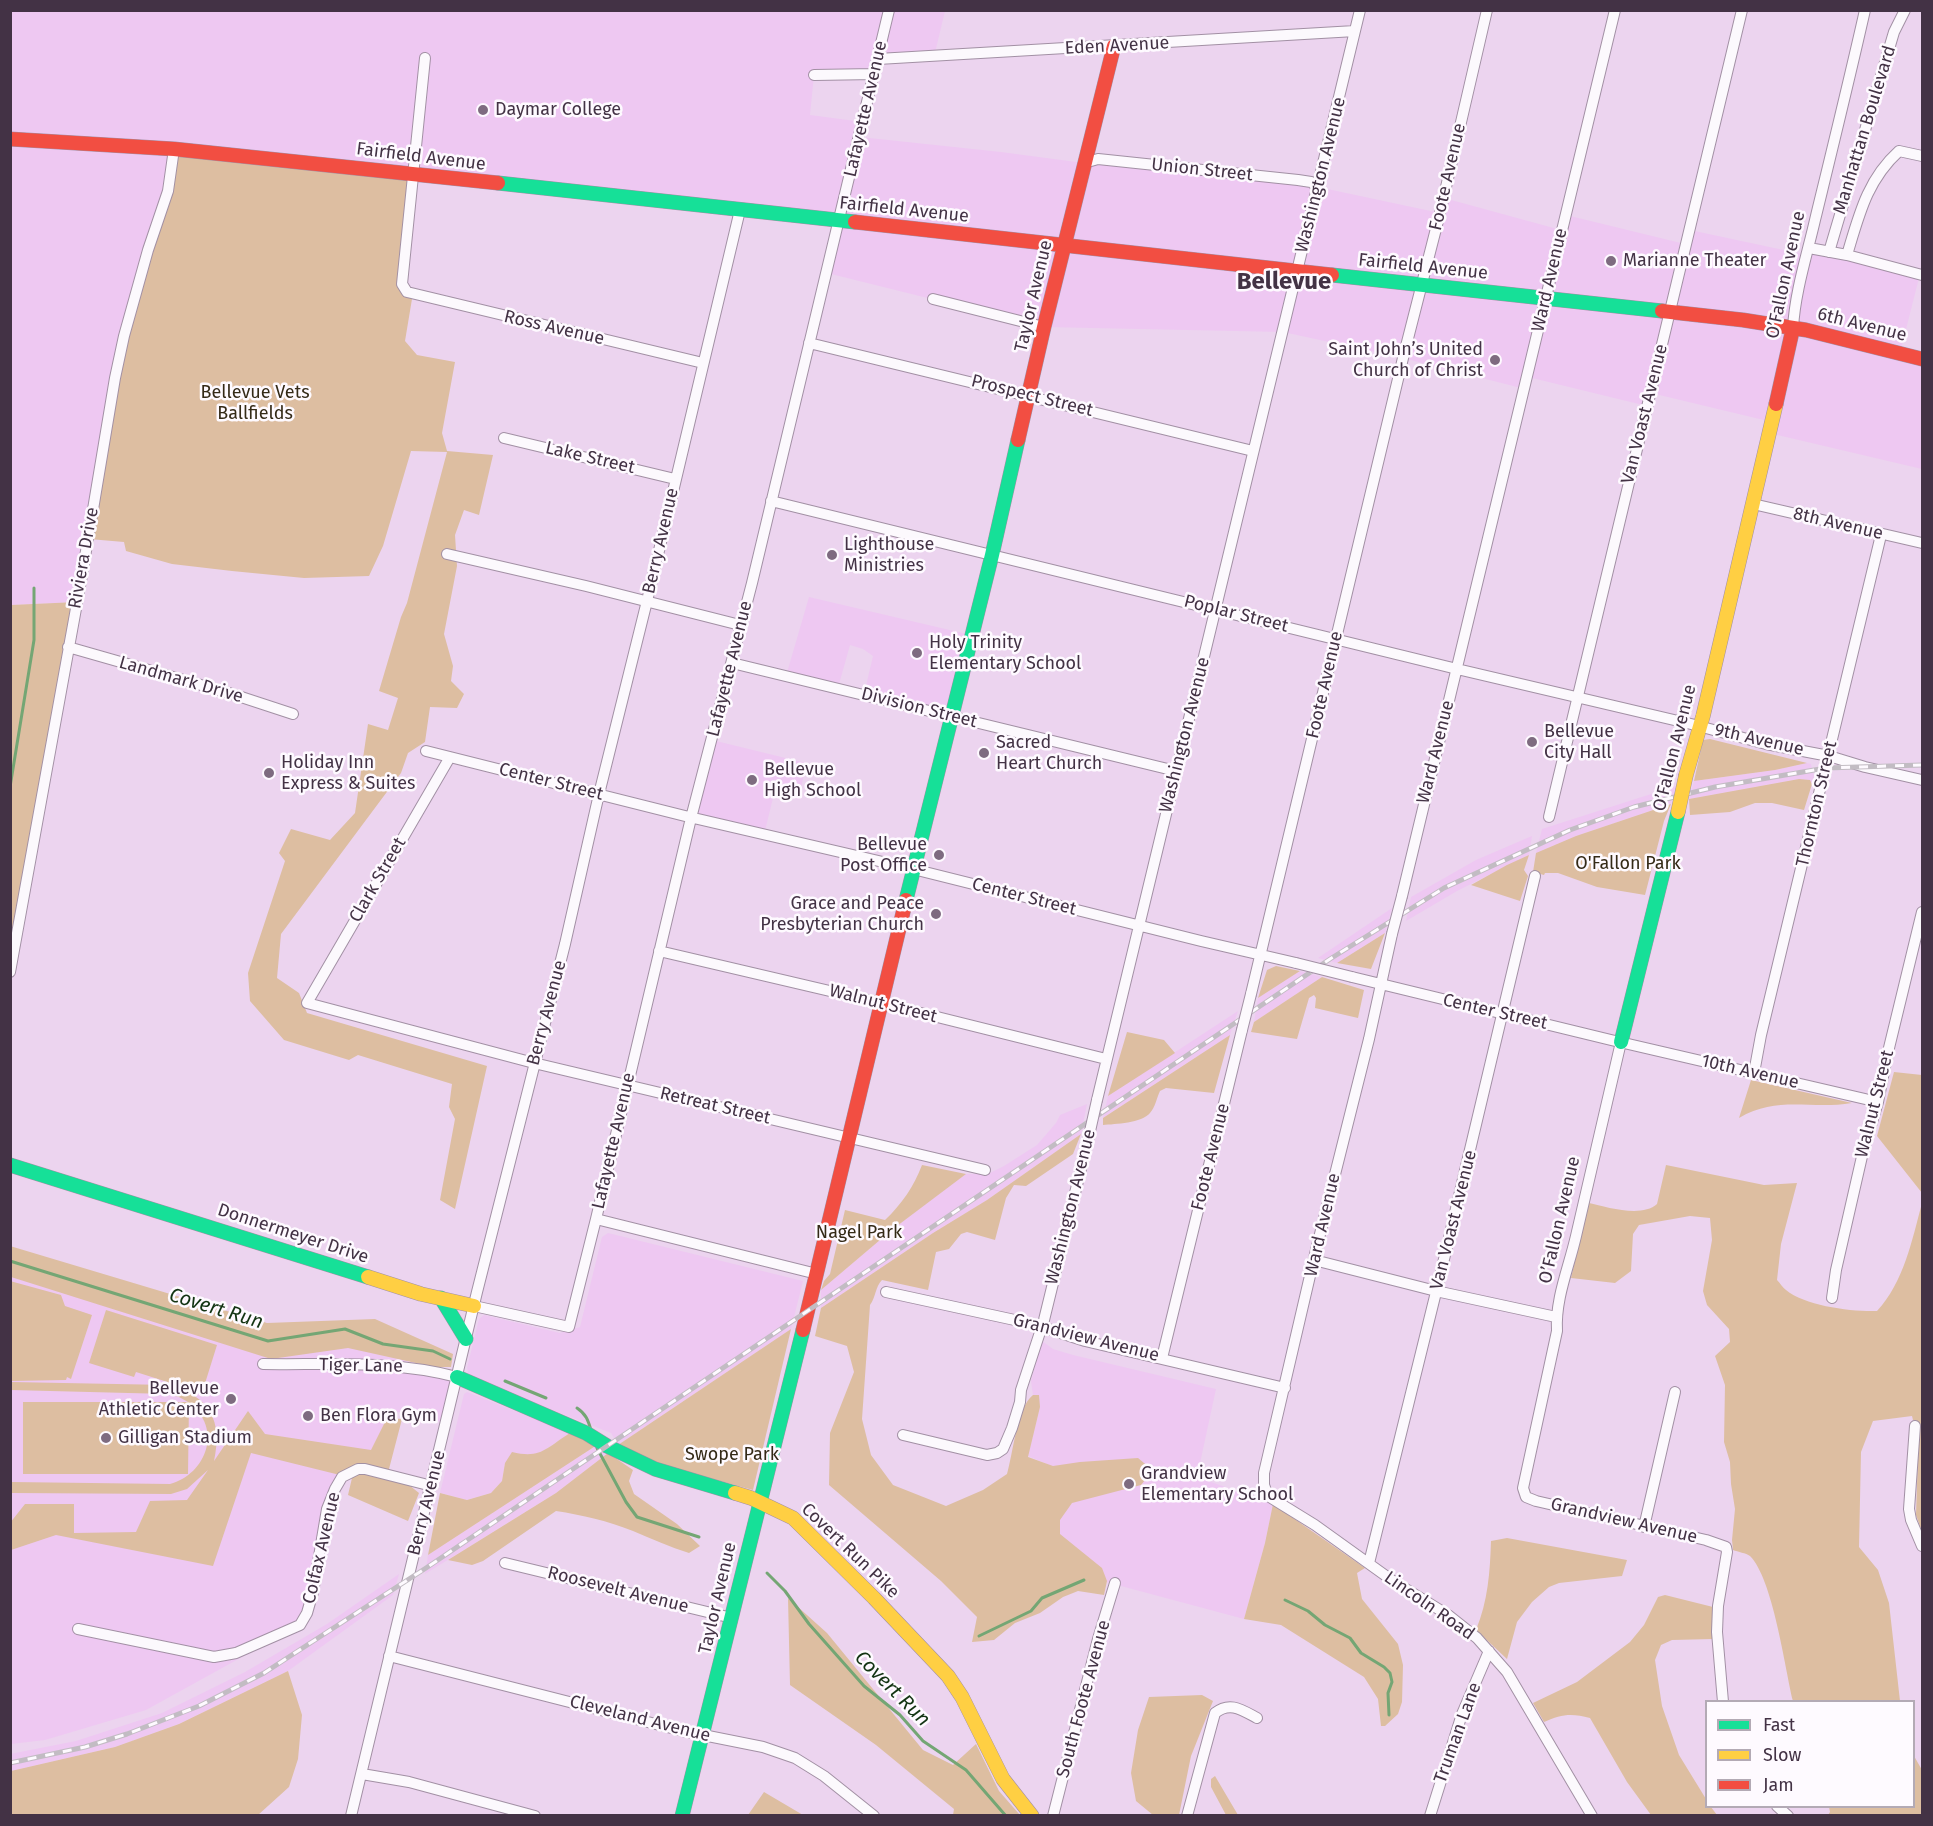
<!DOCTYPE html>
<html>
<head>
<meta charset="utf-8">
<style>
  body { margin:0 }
  #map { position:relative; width:1933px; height:1826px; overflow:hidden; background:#ecd4ef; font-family:"Fira Sans",sans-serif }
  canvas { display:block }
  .frame { position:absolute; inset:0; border:12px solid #433245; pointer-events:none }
  .legend { position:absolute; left:1705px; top:1700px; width:210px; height:108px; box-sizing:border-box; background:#fefaff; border:2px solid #b3aab5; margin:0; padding:8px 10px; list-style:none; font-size:18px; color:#433245 }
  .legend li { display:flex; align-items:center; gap:12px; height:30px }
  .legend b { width:30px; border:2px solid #b3aab5 }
</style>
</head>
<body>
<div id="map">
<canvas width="1933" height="1826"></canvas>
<div class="frame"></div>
<ul class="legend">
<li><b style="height:8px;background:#16e098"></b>Fast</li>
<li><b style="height:8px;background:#ffcf43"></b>Slow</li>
<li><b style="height:8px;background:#f24e42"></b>Jam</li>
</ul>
</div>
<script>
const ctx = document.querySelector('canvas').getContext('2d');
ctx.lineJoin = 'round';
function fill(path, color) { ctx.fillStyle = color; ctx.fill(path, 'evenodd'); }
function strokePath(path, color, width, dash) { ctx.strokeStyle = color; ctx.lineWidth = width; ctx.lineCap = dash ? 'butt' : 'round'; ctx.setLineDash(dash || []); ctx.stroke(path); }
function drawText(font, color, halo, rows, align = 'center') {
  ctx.font = font + ' "Fira Sans",sans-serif'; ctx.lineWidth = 5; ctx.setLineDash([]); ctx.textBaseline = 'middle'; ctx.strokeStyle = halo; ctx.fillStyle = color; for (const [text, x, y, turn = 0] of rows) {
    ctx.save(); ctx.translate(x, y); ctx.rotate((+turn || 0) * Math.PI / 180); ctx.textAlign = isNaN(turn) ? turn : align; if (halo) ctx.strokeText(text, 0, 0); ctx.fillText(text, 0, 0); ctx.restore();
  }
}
fill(new Path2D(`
  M10,11H945L934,57L878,59L875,74L814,75L810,115L863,122L860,137L1001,152L1084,163L1318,187L1440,213L1444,198L1561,230L1566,215L1685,244L1690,230L1807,255L1809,248L1920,274L1900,353L1922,359V469L1769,433L1772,422L1651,393L1647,406L1528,377L1525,389L1403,358L1283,332L1044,327L827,273L839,222L175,149L77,602L11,605Z
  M809,597L971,635L951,715L864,694L873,656L863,649L850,645L838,688L786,676Z
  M712,740L806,763L799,799L786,796L785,800L773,798L764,835L691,818Z
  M1807,763L1811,764L1814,776L1812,784L1809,780L1799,779L1689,799L1694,781L1775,770Z
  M1676,786L1671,804L1576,836L1536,853L1542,829Z
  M1532,836L1529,855L1457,891L1406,921L1411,897L1476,860Z
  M1392,908L1385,933L1337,963L1318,958Z
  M1300,971L1322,977L1254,1022L1258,998Z
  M1238,1011L1230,1035L1103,1118L1108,1096Z
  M1087,1104L1081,1134L987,1200L933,1233L821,1308V1290L893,1229L955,1181L966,1174H988L1004,1166L1037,1145L1056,1123L1060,1115Z
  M608,1233L803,1281L791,1329L618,1445L611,1433L469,1377L467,1368L479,1319L484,1315L560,1333L580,1327L602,1237Z
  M10,1250L268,1328L406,1346L457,1377L447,1423L394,1411L382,1472L365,1469L338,1482L300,1625L146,1710L45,1740L11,1744Z
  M1042,1341L1053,1349L1073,1355L1216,1389L1197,1477L1273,1504L1265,1543L1244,1619L1024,1560L1047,1464L1028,1456L1040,1407L1038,1395H1033L1031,1381Z
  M467,1392L470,1393L570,1433L539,1454L505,1463L502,1481L491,1493L467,1500L440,1493L464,1394Z
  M597,1445L608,1453L556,1493L425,1574L428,1555Z
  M399,1574L393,1595L288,1671L179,1724L115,1747L11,1771L10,1754L76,1741L162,1713L245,1672L327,1624Z`), '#eec8f2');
fill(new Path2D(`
  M174,149L412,174L406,296L412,299L405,341L417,355L455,362L442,433L447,451L493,455L479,515L464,510L455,535L457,566L444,634L453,666L451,681L464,694L457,708L430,707L425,742L408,753L401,773L281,934L277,978L299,993L307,1013L487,1066L455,1209L440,1200L455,1119L449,1107L452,1084L358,1055L349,1060L284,1040L250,1001L248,973L285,861L279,853L291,829L330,840L355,813L368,724L388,730L398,698L379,691L401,617L407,603L447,452L411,451L383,546L369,576L304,578L232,571L172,564L126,551L124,542L89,539L115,378Z
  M77,602L11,972V605Z
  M1710,739L1807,763L1775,770L1694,781L1703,740Z
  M1799,779L1810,780L1812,784L1804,810L1772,803H1755L1730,812L1690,815L1689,799Z
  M1671,804L1664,821L1645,895L1597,887L1558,873H1545L1544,875L1533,872L1536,853L1576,836Z
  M1529,855L1524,870L1528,876L1520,901L1471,885L1507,865Z
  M1385,933L1371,969L1337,963Z
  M1276,966L1300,971L1258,998L1267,970Z
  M1322,977L1364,990L1358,1018L1315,1008L1316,998L1314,995L1309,998L1297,1039L1251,1032L1254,1022Z
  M1127,1032L1164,1040L1175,1053L1108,1096Z
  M1230,1035L1214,1093L1166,1088L1160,1091C1157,1097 1155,1108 1150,1113C1142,1123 1115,1124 1103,1125V1118Z
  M1894,1072L1922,1075V1193L1877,1136Z
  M1751,1080L1852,1103C1810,1110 1778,1095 1739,1118Z
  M1081,1134L1073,1154L1026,1186L1014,1185L1006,1198L995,1240L967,1232L961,1234L949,1249L936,1252L928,1290L882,1280C875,1287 876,1297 870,1305L862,1419L871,1455L893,1485L946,1506L983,1490L1007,1474C1013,1454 1017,1407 1033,1395H1039L1040,1407L1028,1457L1053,1466L1080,1462L1138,1458L1150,1468V1474L1141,1485L1072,1503L1060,1520V1534L1102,1568L1107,1581L1104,1595L1078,1591L1063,1597L1040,1613L1015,1623L994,1640L972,1642L977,1617L941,1581L829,1485L830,1433L854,1372L847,1346L815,1336L821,1308L933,1233L987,1200Z
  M922,1165L966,1174L893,1229L821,1290L824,1281L830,1274L845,1210L885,1220C902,1204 914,1186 922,1165Z
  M1666,1165L1764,1185L1797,1183L1781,1244L1777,1280C1780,1283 1783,1288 1786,1290C1805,1306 1853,1312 1877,1311C1904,1282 1912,1240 1922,1203V1532L1916,1515L1919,1422L1913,1420L1912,1416L1873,1421L1861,1452L1859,1547L1878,1570L1889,1603L1900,1701H1793C1785,1668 1773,1579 1750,1556C1746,1553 1738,1552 1733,1550L1732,1540L1735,1509L1731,1484L1730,1462L1724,1442L1725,1385L1715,1356L1730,1342L1729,1329L1707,1305L1703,1291L1712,1240L1710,1218L1690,1216L1639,1225L1633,1234L1631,1271L1615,1283L1571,1278L1589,1203C1606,1207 1642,1218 1657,1204Z
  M10,1246L267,1323L375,1319L453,1354L451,1367H434L348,1348L271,1359L11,1277Z
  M10,1281L61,1295L65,1306L92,1315L71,1379L67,1377L66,1380L11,1381Z
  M106,1310L217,1345L202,1393L136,1372L134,1377L89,1363Z
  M791,1329L753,1490L647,1461L618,1445Z
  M11,1382L169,1385C210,1396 223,1421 214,1461L248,1411L265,1434L371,1450L387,1418L402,1419L389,1469L419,1493L408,1521L348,1495L352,1478L251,1453L213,1566L56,1535L11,1550L10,1523L25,1504H74V1533L136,1532L150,1501L187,1500L208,1470L187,1489L171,1494L11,1493V1482L170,1484C207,1474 223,1428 189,1403L188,1474H23V1402H188L179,1397L168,1394L11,1390Z
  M570,1433L597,1445L428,1555L440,1493L467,1500L491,1493L502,1481L505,1463L512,1452C541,1459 546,1448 570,1433Z
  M608,1453L633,1470L629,1481L634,1494L677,1524L700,1546L689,1553C670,1547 652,1539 633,1531C608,1521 582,1515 556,1511L483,1561L472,1565L448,1560L556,1493Z
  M1273,1504L1365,1568L1357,1573L1362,1599L1398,1644L1403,1665L1402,1702L1398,1714L1385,1726H1381L1378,1699L1364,1677L1281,1625L1244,1619L1265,1543Z
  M1507,1538L1627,1560L1622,1576L1559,1583L1549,1587L1532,1602L1517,1622L1507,1659L1476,1630C1488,1601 1490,1572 1491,1541Z
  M1665,1595L1713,1607V1639L1672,1640L1661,1645L1655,1660L1662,1706L1679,1755L1706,1799V1806L1711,1807L1717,1815H1651L1627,1782L1590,1718C1572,1713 1561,1714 1544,1722L1533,1703L1577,1682L1630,1642L1644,1625L1658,1597Z
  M788,1598L827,1633L923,1750L953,1765L976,1744L999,1791L1020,1815H953L954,1809L876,1745L790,1685Z
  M288,1671L302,1715L298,1759L289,1787L258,1815H11V1771L115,1747L179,1724Z
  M1202,1695L1213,1701L1191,1756L1179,1815H1153L1136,1801L1131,1773L1138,1730L1149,1697Z
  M1914,1756L1922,1770V1815H1828L1830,1812L1829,1807L1914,1806Z
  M1215,1776L1238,1815H1226L1211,1787V1779Z
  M764,1792L803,1815H748Z`), '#ddbea1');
strokePath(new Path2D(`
  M10,787L34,640V588
  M10,1261L268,1341L345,1329L383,1344L433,1351L450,1359
  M505,1381L546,1398
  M577,1408C586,1414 588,1420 591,1430
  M597,1448L626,1502L637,1517L699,1537
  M767,1573L785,1591L809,1624L864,1686L900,1715L923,1741L966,1770L1006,1816
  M1285,1600L1308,1611L1325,1625L1350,1638L1361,1653L1384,1667L1390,1673L1392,1682L1388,1693L1389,1715
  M979,1636L1031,1611L1042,1598L1084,1580`), '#74a674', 3);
const street = new Path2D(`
  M425,58L402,284L407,292L703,363
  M878,59L1355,31
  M814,75L875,74
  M1084,163L1098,159L1298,180L1311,182L1318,187
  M1809,248L1847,255L1922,275
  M1829,252L1894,32L1905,10
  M1847,255C1859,215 1867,180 1899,151L1922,156
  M933,299L1044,327
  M1793,328C1795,292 1807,255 1815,220C1832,150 1849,81 1865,10
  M809,343L1253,451
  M504,438L675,479
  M771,501L1457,669L1691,724L1766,744L1829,756L1865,767L1922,780
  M1753,504L1922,543
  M447,554L586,586L740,625
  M68,647L229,693L293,714
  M732,663L1176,771
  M426,751L685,816L913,869L1201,941L1296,963
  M450,757L307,1003L534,1063L985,1170
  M1549,817L1742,10
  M1402,896L1615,10
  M1392,934L1369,1039L1316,1250L1264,1473V1485L1268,1496L1315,1525L1393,1581L1448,1615L1477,1638L1507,1672L1592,1816
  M659,951L881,1003L1106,1059
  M10,972L81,581L115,378L124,336L148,250L168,191L174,149
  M1352,977L1611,1040L1878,1102
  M1251,994L1403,358L1440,213L1487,10
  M1621,1042C1606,1107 1591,1171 1576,1236C1569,1267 1555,1299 1557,1331L1523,1488L1526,1497L1536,1501L1706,1540L1726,1547L1727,1552L1718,1606L1717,1632L1723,1702
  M1754,1073L1761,1035L1881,535
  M1097,1100L1360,10
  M596,1219L817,1274
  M1314,1260L1436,1291L1556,1317
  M886,1292L1033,1324L1085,1341L1285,1388
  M1832,1298L1836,1270L1863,1152L1878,1102L1888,1052L1922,912
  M474,1306L569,1327L596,1219L691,818L752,583L889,10
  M1162,1358L1242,1030
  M263,1364C328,1365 394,1360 457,1377
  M1915,1426L1909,1509L1911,1520L1922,1546
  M903,1435L987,1455L997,1453L1003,1449L1012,1428L1020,1402L1021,1390L1044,1320L1088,1140
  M1644,1527L1675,1392
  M505,1563L732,1618
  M1369,1563L1440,1276L1535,876
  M78,1629L214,1657L236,1653L300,1625L307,1613L313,1592L327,1509L335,1489L342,1477L358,1469H365L432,1486
  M389,1656L683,1731L763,1747L795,1758L824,1776L874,1816
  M362,1774L409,1782L535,1816
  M1777,1806L1788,1816
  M351,1816L477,1292L565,944L599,794L647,601L740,210
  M1053,1816L1098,1639L1115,1583
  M1187,1816L1215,1713C1230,1701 1242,1710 1257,1718
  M1430,1816L1462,1714L1489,1651`);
const fast = new Path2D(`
  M498,183L855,222
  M1332,275L1662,311
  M906,900L992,555L1018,440
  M1621,1042L1678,812
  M10,1165L368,1277
  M441,1298L466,1339
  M457,1377L586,1433L607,1446L655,1469L735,1493
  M682,1816L803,1330`);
const slow = new Path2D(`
  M1686,775L1703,716L1776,404
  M368,1277L421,1294L474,1306
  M735,1493L751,1498L793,1518L874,1598L948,1676L962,1697L1003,1779L1032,1816`);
const jam = new Path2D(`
  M10,139L174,149L498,183
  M855,222L1332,275
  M1662,311L1743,320L1806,330L1922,359
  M1776,404L1793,328
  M1018,440L1044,327L1114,46
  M803,1330L906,900`);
strokePath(street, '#a290a4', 12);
strokePath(fast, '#a290a4', 15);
strokePath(slow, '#a290a4', 15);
strokePath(jam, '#a290a4', 15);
strokePath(street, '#fcf9fd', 10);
strokePath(fast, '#16e098', 14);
strokePath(slow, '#ffcf43', 14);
strokePath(jam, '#f24e42', 14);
const rail = new Path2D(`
  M10,1763L85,1747L127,1734L199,1706L264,1673L426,1568L1330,959L1444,888L1570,830L1634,807L1715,787L1826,768L1922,765`);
strokePath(rail, '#c2bcc3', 5);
strokePath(rail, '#fefaff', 3, [9]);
const streetBridge = new Path2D(`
  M1392,934L1402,896
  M1296,963L1352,977
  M1242,1030L1251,994
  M1088,1140L1097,1100`);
const slowBridge = new Path2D(`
  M1678,812L1686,775`);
strokePath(streetBridge, '#a290a4', 12, []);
strokePath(slowBridge, '#a290a4', 15, []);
strokePath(streetBridge, '#fcf9fd', 10);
strokePath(slowBridge, '#ffcf43', 14);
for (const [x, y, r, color] of [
  [483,110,6,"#7e6b80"],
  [1611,261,6,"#7e6b80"],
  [1495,360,6,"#7e6b80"],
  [832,555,6,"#7e6b80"],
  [917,653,6,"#7e6b80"],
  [1532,742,6,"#7e6b80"],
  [984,753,6,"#7e6b80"],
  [269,773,6,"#7e6b80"],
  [752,780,6,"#7e6b80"],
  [939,855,6,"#7e6b80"],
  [936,914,6,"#7e6b80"],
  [231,1399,6,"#7e6b80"],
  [308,1416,6,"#7e6b80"],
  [106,1438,6,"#7e6b80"],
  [1129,1484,6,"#7e6b80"]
]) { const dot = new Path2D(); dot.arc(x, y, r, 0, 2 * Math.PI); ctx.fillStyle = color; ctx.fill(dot); strokePath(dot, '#fefaff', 2); }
drawText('18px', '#433245', '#fefaff', [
  ["Eden Avenue",1117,46,-3],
  ["Lafayette Avenue",866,109,-77],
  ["Manhattan Boulevard",1865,130,-73],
  ["Fairfield Avenue",421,157,7],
  ["Union Street",1202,170,6],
  ["Washington Avenue",1321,175,-76],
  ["Foote Avenue",1448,177,-77],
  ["Fairfield Avenue",904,210,6],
  ["Fairfield Avenue",1423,267,6],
  ["O’Fallon Avenue",1786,275,-78],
  ["Ward Avenue",1550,280,-77],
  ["Taylor Avenue",1034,296,-77],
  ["6th Avenue",1862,325,14],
  ["Ross Avenue",554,328,13],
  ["Prospect Street",1032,396,14],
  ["Van Voast Avenue",1645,414,-76],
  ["Lake Street",590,458,13],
  ["8th Avenue",1838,524,13],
  ["Berry Avenue",661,541,-77],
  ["Riviera Drive",84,558,-80],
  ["Poplar Street",1236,614,14],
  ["Lafayette Avenue",730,669,-76],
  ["Landmark Drive",181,680,16],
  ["Foote Avenue",1325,685,-77],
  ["Division Street",919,708,14],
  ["Washington Avenue",1185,735,-76],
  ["9th Avenue",1759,740,13],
  ["O’Fallon Avenue",1675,748,-76],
  ["Ward Avenue",1436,752,-76],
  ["Center Street",551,782,14],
  ["Thornton Street",1817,804,-77],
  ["Clark Street",378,880,-60],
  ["Center Street",1024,897,14],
  ["Walnut Street",883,1004,14],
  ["Center Street",1495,1012,13],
  ["Berry Avenue",547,1013,-75],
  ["10th Avenue",1750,1072,13],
  ["Walnut Street",1875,1104,-76],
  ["Retreat Street",715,1106,13],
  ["Lafayette Avenue",614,1141,-77],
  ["Foote Avenue",1211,1157,-76],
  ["Washington Avenue",1071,1207,-76],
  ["Van Voast Avenue",1454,1220,-76],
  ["O’Fallon Avenue",1560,1220,-77],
  ["Ward Avenue",1323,1225,-77],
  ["Donnermeyer Drive",293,1234,18],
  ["Grandview Avenue",1086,1338,14],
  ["Tiger Lane",361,1366,1],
  ["Berry Avenue",427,1503,-76],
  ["Grandview Avenue",1624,1521,13],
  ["Colfax Avenue",322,1548,-77],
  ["Covert Run Pike",850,1551,44],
  ["Roosevelt Avenue",618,1590,14],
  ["Taylor Avenue",718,1598,-77],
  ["Lincoln Road",1429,1606,35],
  ["South Foote Avenue",1084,1699,-75],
  ["Cleveland Avenue",640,1719,14],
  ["Truman Lane",1458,1733,-70]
]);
drawText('18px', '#433245', '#fefaff', [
  ["Daymar College",495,110],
  ["Marianne Theater",1623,261],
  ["Saint John’s United",1483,350,"right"],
  ["Church of Christ",1483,371,"right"],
  ["Lighthouse",844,545],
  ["Ministries",844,566],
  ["Holy Trinity",929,643],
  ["Elementary School",929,664],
  ["Bellevue",1544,732],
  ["City Hall",1544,753],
  ["Sacred",996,743],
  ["Heart Church",996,764],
  ["Holiday Inn",281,763],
  ["Express & Suites",281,784],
  ["Bellevue",764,770],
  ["High School",764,791],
  ["Bellevue",927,845,"right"],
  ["Post Office",927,866,"right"],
  ["Grace and Peace",924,904,"right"],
  ["Presbyterian Church",924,925,"right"],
  ["Bellevue",219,1389,"right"],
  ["Athletic Center",219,1410,"right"],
  ["Ben Flora Gym",320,1416],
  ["Gilligan Stadium",118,1438],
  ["Grandview",1141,1474],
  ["Elementary School",1141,1495]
], 'left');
drawText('18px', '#342a17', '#fefaff', [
  ["Bellevue Vets",255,393],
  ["Ballfields",255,414],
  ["O'Fallon Park",1628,864],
  ["Nagel Park",859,1233],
  ["Swope Park",732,1455]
]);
drawText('italic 20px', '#133413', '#fefaff', [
  ["Covert Run",216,1309,17],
  ["Covert Run",892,1689,45]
]);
drawText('bold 24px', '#433245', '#fefaff', [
  ["Bellevue",1284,282]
]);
</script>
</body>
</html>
